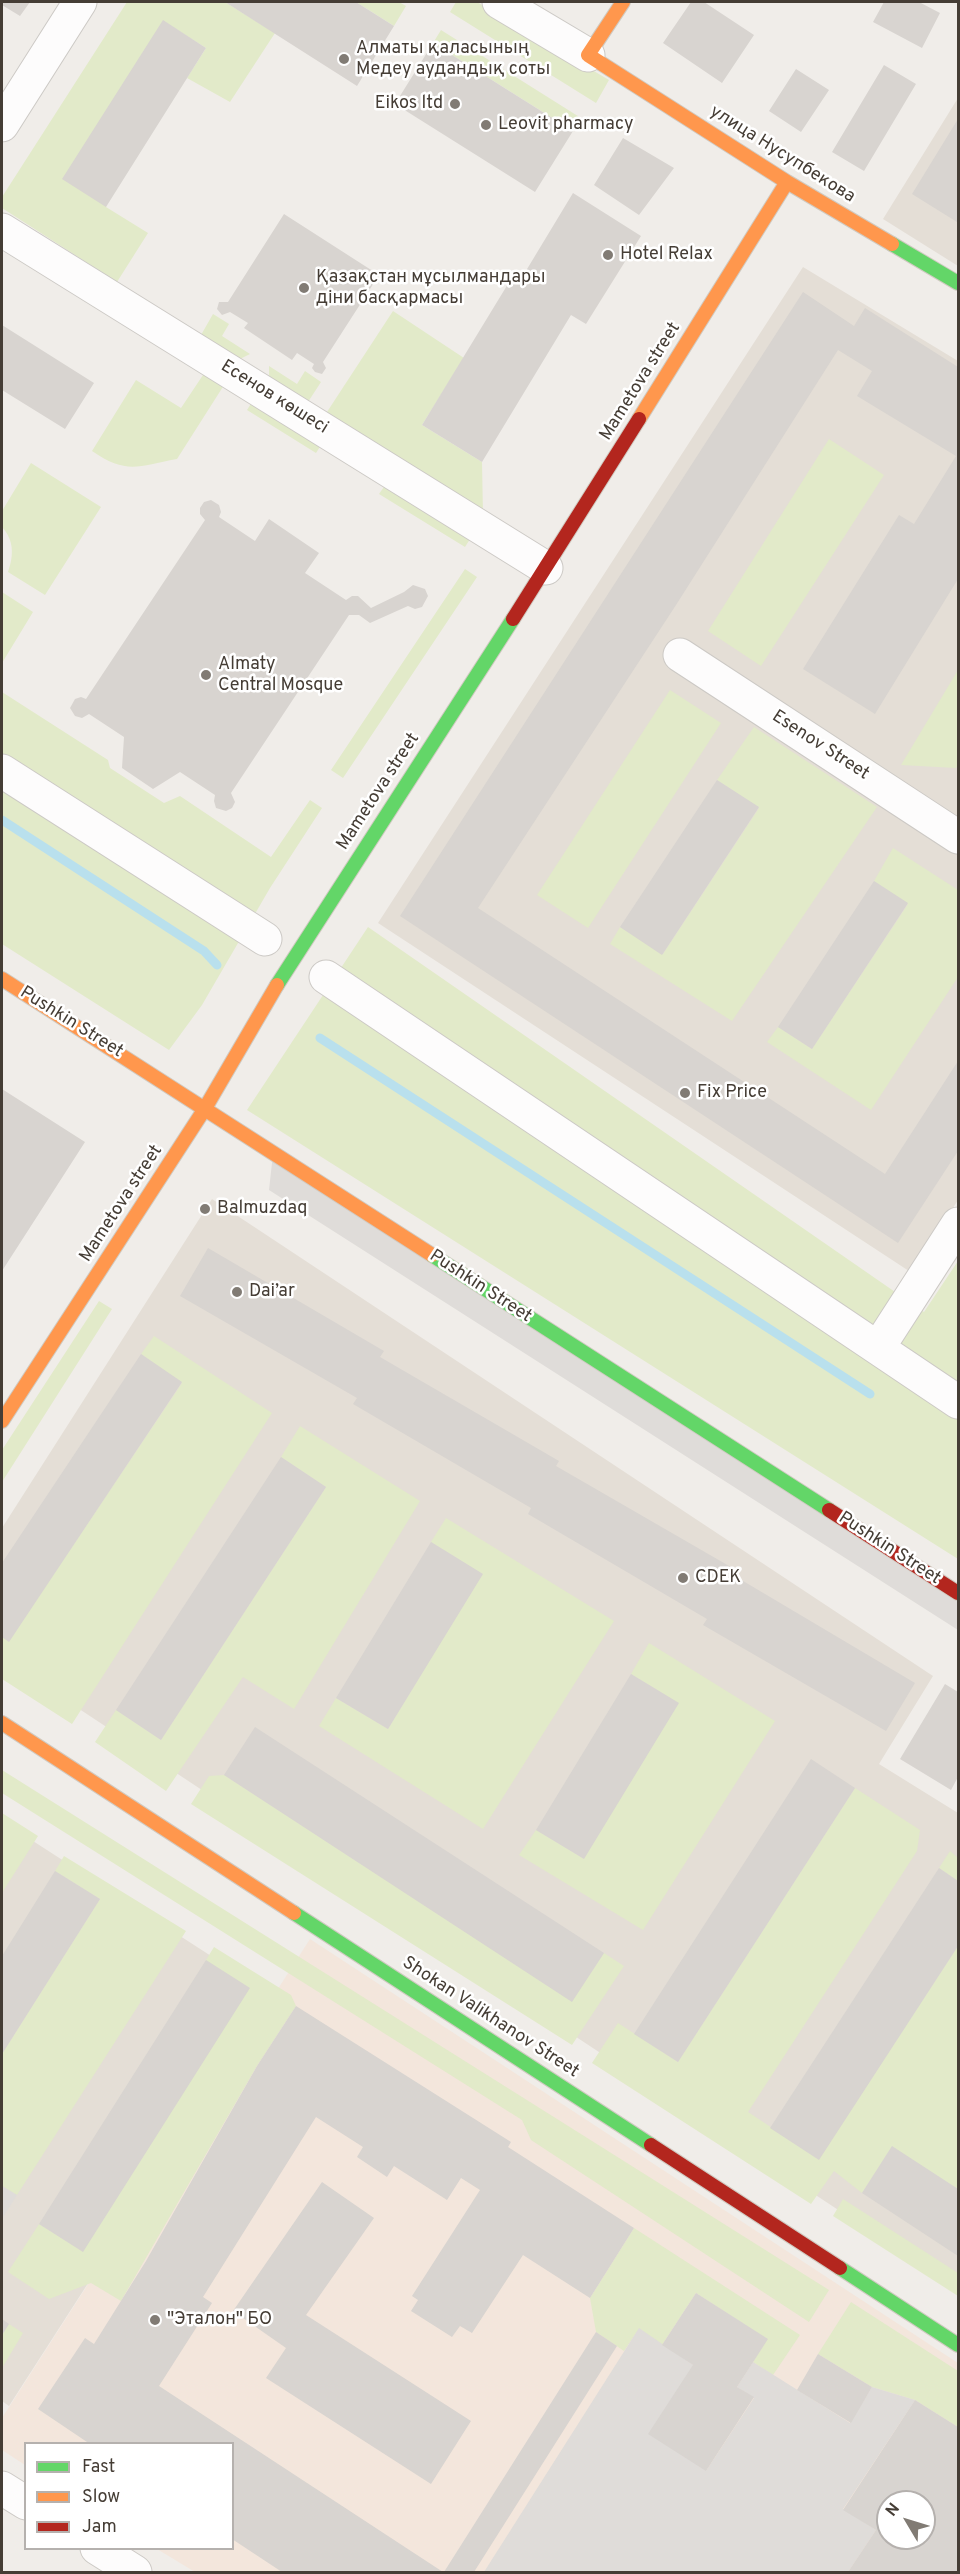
<!DOCTYPE html>
<html>
<head>
<meta charset="utf-8">
<style>
  body { margin:0 }
  #map { position:relative; width:960px; height:2574px; overflow:hidden; background:#f0ede9; font-family:Overpass,sans-serif }
  canvas { display:block }
  .frame { position:absolute; inset:0; border:3px solid #453d35; pointer-events:none }
  .legend { position:absolute; left:24px; top:2442px; width:210px; height:108px; box-sizing:border-box; background:#fff; border:2px solid #b5b1ae; margin:0; padding:8px 10px; list-style:none; font-size:18px; color:#453d35 }
  .legend li { display:flex; align-items:center; gap:12px; height:30px }
  .legend b { width:30px; border:2px solid #b5b1ae }
  .north { position:absolute; left:876px; top:2490px; width:60px; height:60px; box-sizing:border-box; background:#fff; border:2px solid #b5b1ae; border-radius:50%; rotate:308deg; font-size:16px; font-weight:700; line-height:24px; text-align:center; color:#453d35 }
  .north::after { content:''; display:block; margin:auto; width:21px; height:27px; background:#817b74; clip-path:polygon(50% 0,100% 100%,50% 72%,0 100%) }
</style>
</head>
<body>
<div id="map">
<canvas width="960" height="2574"></canvas>
<div class="frame"></div>
<ul class="legend">
<li><b style="height:8px;background:#63d668"></b>Fast</li>
<li><b style="height:8px;background:#ff974d"></b>Slow</li>
<li><b style="height:8px;background:#b3261e"></b>Jam</li>
</ul>
<div class="north">N</div>
</div>
<script>
const ctx = document.querySelector('canvas').getContext('2d');
ctx.lineJoin = 'round';
function fill(path, color) { ctx.fillStyle = color; ctx.fill(path, 'evenodd'); }
function strokePath(path, color, width, dash) { ctx.strokeStyle = color; ctx.lineWidth = width; ctx.lineCap = dash ? 'butt' : 'round'; ctx.setLineDash(dash || []); ctx.stroke(path); }
function drawText(font, color, halo, rows, align = 'center') {
  ctx.font = font + ' Overpass,sans-serif'; ctx.lineWidth = 5; ctx.setLineDash([]); ctx.textBaseline = 'middle'; ctx.strokeStyle = halo; ctx.fillStyle = color; for (const [text, x, y, turn = 0] of rows) {
    ctx.save(); ctx.translate(x, y); ctx.rotate((+turn || 0) * Math.PI / 180); ctx.textAlign = isNaN(turn) ? turn : align; if (halo) ctx.strokeText(text, 0, 0); ctx.fillText(text, 0, 0); ctx.restore();
  }
}
fill(new Path2D(`
  M958,98V266L883,219Z
  M803,267L958,361V1200L912,1273L378,923Z
  M212,1199L933,1676L879,1764L958,1813V2289L2,1658V1528Z
  M2,1821L273,1996L9,2406L2,2401Z`), '#e4ded6');
fill(new Path2D(`
  M310,1939L958,2363V2572H195L157,2549L232,2548V2444H26L25,2465L2,2450V2418ZM888,2502H924V2538H888Z`), '#f3e6dc');
fill(new Path2D(`
  M127,2H225L275,33L230,102L187,78L206,48L163,21L106,207L148,233L117,282L2,208V197Z
  M356,2H399L406,6L394,26Z
  M456,2H477L609,80L596,103L450,12Z
  M441,30L581,118L573,131L433,43Z
  M393,311L464,358L422,425L482,462L483,515L325,415Z
  M213,314L229,324L222,336L250,354L240,359L201,335Z
  M269,366L297,384L305,371L321,382L308,402L269,378Z
  M207,369L226,382L177,459C138,466 127,475 92,451L136,380L181,408Z
  M254,399L323,442L316,453L247,410Z
  M829,439L884,475L761,666L708,631Z
  M31,463L101,507L45,595L8,572C14,555 14,540 2,527V511Z
  M386,484L472,536L465,547L379,494Z
  M465,569L477,577L343,778L331,770Z
  M2,592L33,612L2,663Z
  M958,670V764L956,768L901,765Z
  M670,690L721,723L588,928L537,895Z
  M2,692L108,760L110,768L164,803L180,796L271,857L310,800L322,808L270,888L202,1005L169,1050L2,944Z
  M754,727L877,807L732,1021L610,944L620,927L663,954L759,808L717,780Z
  M893,848L958,890V977L871,1110L767,1042L778,1027L812,1049L908,904L874,881Z
  M368,927L924,1312L958,1261V1559L247,1110Z
  M99,1301L112,1309L2,1482V1450Z
  M154,1336L272,1413L72,1724L2,1679V1637L9,1641L182,1383L141,1354Z
  M300,1426L420,1501L294,1709L243,1677L166,1791L95,1742L116,1710L161,1740L326,1487L281,1457Z
  M446,1518L614,1621L483,1829L319,1726L336,1698L388,1729L482,1574L431,1542Z
  M649,1643L775,1721L643,1930L519,1855L536,1830L583,1858L678,1703L631,1674Z
  M2,1770L829,2290L809,2322L531,2140L522,2120L2,1793Z
  M224,1775L572,2001L604,1953L624,1966L572,2045L191,1804L209,1776Z
  M855,1788L920,1830L917,1851L748,2112L819,2159L958,1946V2189L892,2147L862,2193L834,2171L811,2204L592,2063L618,2023L678,2062Z
  M2,1813L38,1836L2,1893Z
  M950,1851L958,1858V1881L939,1868Z
  M64,1856L186,1931L17,2195L2,2186V2054L100,1899L55,1871Z
  M214,1947L291,1995L296,2006L257,2066L121,2301L91,2283L49,2299L8,2272L39,2224L83,2251L206,1960Z
  M843,2199L958,2273V2296L833,2216Z
  M634,2228L800,2335L773,2375L753,2362L767,2339L696,2293L662,2345L639,2329L624,2351L596,2332L590,2298Z
  M851,2302L958,2371V2427L915,2400L872,2387L818,2354Z
  M9,2324L23,2333L2,2368V2335Z`), '#e2eac9');
fill(new Path2D(`
  M273,1154L958,1593V1630L269,1190Z
  M2,2186L17,2195L2,2219Z
  M639,2328L693,2365L706,2471L754,2398L737,2387L753,2362L850,2423L872,2387L915,2400L843,2509L876,2530L848,2572H484Z`), '#dfdcd9');
strokePath(new Path2D(`
  M2,820L204,951L217,965
  M320,1038L870,1394`), '#b9e0ed', 9);
fill(new Path2D(`
  M2,2H30L20,16L2,5Z
  M225,2H356L394,26L357,86Z
  M691,2H704L754,35L722,83L663,43Z
  M884,2H919L940,13L922,48L873,22Z
  M163,20L206,48L106,207L62,179Z
  M433,43L573,131L535,192L395,104Z
  M884,65L916,84L864,171L832,152Z
  M796,69L829,90L801,132L769,111Z
  M958,119V220L957,222L912,194Z
  M623,138L674,168L639,215L594,185Z
  M573,193L641,236L586,324L571,315L482,462L422,425L511,279L518,284Z
  M284,214L379,275L323,362L326,368L322,374L315,372L312,368L314,364L297,353L292,360L244,328L248,323L230,312L222,315L217,309L219,302H228Z
  M803,292L854,326L865,308L958,367V579L875,714L803,669L899,515L914,524L956,456L857,396L872,371L838,350L676,605L478,908L885,1174L958,1061V1151L898,1243L400,916Z
  M2,325L94,383L65,429L2,390Z
  M211,500L219,505L221,512L219,517L255,541L269,519L319,553L305,573L346,600L352,596H358L371,608L404,592L413,585L425,589L428,596L422,607L415,609L408,606L370,623L359,615H349L231,793L235,802L232,808L226,811L216,808L214,801L215,795L180,772L153,789L122,768L124,737L89,714L82,718L75,716L70,708L75,699L81,697L86,699L205,520L200,514V508L204,502Z
  M717,780L759,807L662,955L620,927Z
  M874,881L908,903L812,1049L778,1027Z
  M2,1089L85,1142L2,1271Z
  M208,1248L384,1351L380,1357L559,1461L556,1466L736,1570L733,1575L915,1683L886,1731L703,1625L707,1619L528,1514L531,1508L353,1404L357,1398L180,1296Z
  M141,1354L182,1382L9,1642L2,1637V1563Z
  M281,1457L326,1487L161,1740L116,1710Z
  M431,1542L483,1574L388,1729L336,1698Z
  M631,1674L679,1703L584,1859L536,1830Z
  M945,1684L958,1692V1777L951,1790L900,1759Z
  M255,1727L604,1953L572,2002L224,1775Z
  M811,1759L855,1788L678,2062L634,2034Z
  M939,1868L958,1881V1946L819,2160L770,2128Z
  M55,1871L100,1899L2,2054V1956Z
  M206,1960L250,1988L83,2252L39,2224Z
  M296,2006L511,2142L508,2147L634,2228L590,2298L523,2255L472,2333L460,2326L452,2337L411,2311L418,2300L412,2296L480,2190L461,2178L447,2200L394,2166L387,2177L357,2157L363,2147L316,2117L203,2297L212,2303L159,2386L443,2572H282L232,2539V2444H90L38,2409L85,2338L94,2344L146,2261L257,2066Z
  M892,2146L958,2189V2256L862,2193Z
  M322,2182L374,2218L306,2315L471,2421L431,2484L266,2378L286,2348L233,2311Z
  M696,2293L768,2339L737,2387L754,2397L706,2471L648,2434L693,2365L662,2345Z
  M2,2319L9,2324L2,2335Z
  M596,2332L617,2346L474,2572H444Z
  M818,2354L872,2387L851,2423L797,2390Z
  M915,2400L958,2427V2572H848L876,2530L843,2510ZM888,2502H924V2538H888Z`), '#d8d4d0');
const street = new Path2D(`
  M499,2L588,55
  M2,125L80,2
  M2,230L546,568
  M680,655L958,837
  M2,771L265,939
  M326,977L958,1402
  M878,1348L958,1224
  M2,2488L26,2503
  M97,2548L135,2572`);
const fast = new Path2D(`
  M892,244L958,283
  M277,985L513,619
  M432,1255L829,1510
  M294,1913L651,2145
  M840,2268L958,2345`);
const slow = new Path2D(`
  M623,2L588,55L787,182L892,244
  M639,419L787,182
  M2,979L432,1255
  M2,1421L204,1110L277,985
  M2,1723L294,1913`);
const jam = new Path2D(`
  M513,619L639,419
  M829,1510L958,1593
  M651,2145L840,2268`);
strokePath(street, '#ccc9c5', 35);
strokePath(fast, '#d0cac1', 16);
strokePath(slow, '#d0cac1', 16);
strokePath(jam, '#d0cac1', 16);
strokePath(street, '#fdfcfc', 33);
strokePath(fast, '#63d668', 14);
strokePath(slow, '#ff974d', 14);
strokePath(jam, '#b3261e', 14);
for (const [x, y, r, color] of [
  [344,59,6,"#817b74"],
  [455,104,6,"#817b74"],
  [486,125,6,"#817b74"],
  [608,255,6,"#817b74"],
  [304,288,6,"#817b74"],
  [206,675,6,"#817b74"],
  [685,1093,6,"#817b74"],
  [205,1209,6,"#817b74"],
  [237,1292,6,"#817b74"],
  [683,1578,6,"#817b74"],
  [155,2320,6,"#817b74"]
]) { const dot = new Path2D(); dot.arc(x, y, r, 0, 2 * Math.PI); ctx.fillStyle = color; ctx.fill(dot); strokePath(dot, '#fff', 2); }
drawText('18px', '#453d35', '#fff', [
  ["Алматы қаласының",356,49],
  ["Медеу аудандық соты",356,70],
  ["Eikos ltd",443,104,"right"],
  ["Leovit pharmacy",498,125],
  ["Hotel Relax",620,255],
  ["Қазақстан мұсылмандары",316,278],
  ["діни басқармасы",316,299],
  ["Almaty",218,665],
  ["Central Mosque",218,686],
  ["Fix Price",697,1093],
  ["Balmuzdaq",217,1209],
  ["Dai’ar",249,1292],
  ["CDEK",695,1578],
  ["\"Эталон\" БО",167,2320]
], 'left');
drawText('18px', '#453d35', '#fff', [
  ["улица Нусупбекова",782,155,32],
  ["Mametovа street",641,382,-58],
  ["Есенов көшесі",274,398,32],
  ["Esenov Street",820,746,33],
  ["Mametovа street",379,792,-57],
  ["Pushkin Street",71,1023,32],
  ["Mametovа street",122,1204,-57],
  ["Pushkin Street",480,1287,33],
  ["Pushkin Street",889,1549,33],
  ["Shokan Valikhanov Street",490,2018,33]
]);
</script>
</body>
</html>
